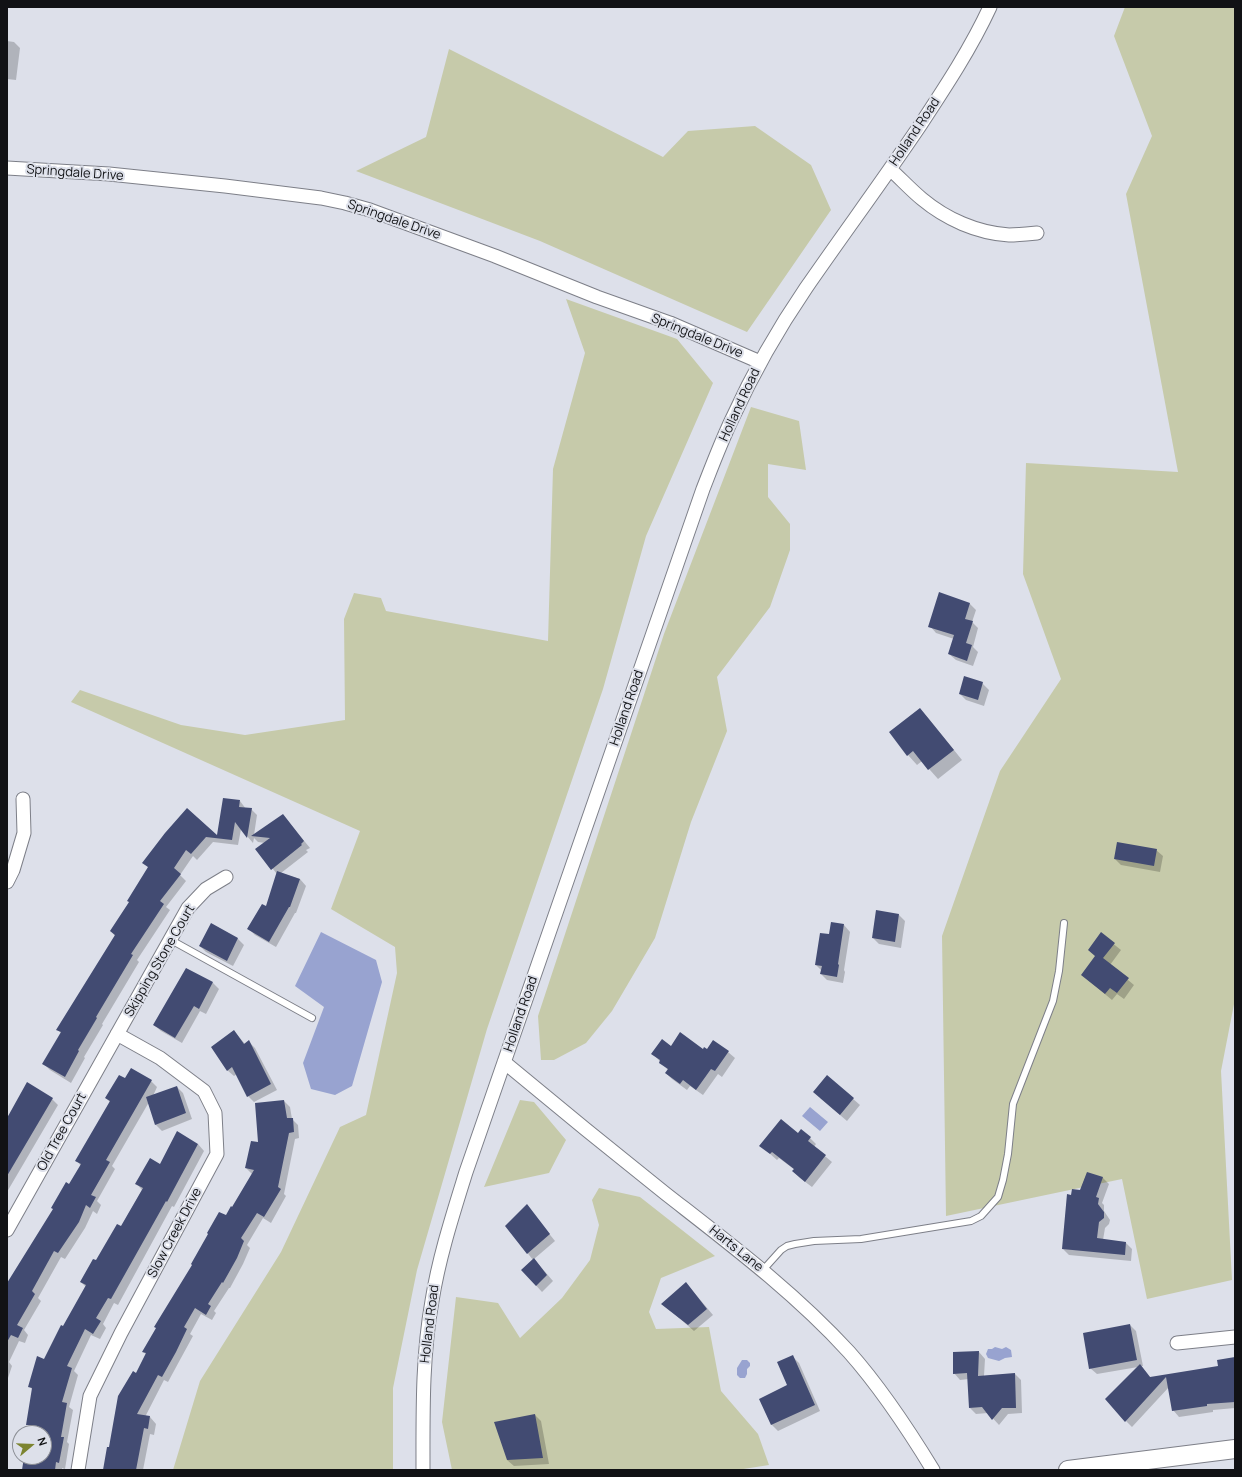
<!DOCTYPE html>
<html>
<head>
<meta charset="utf-8">
<style>
  body { margin:0 }
  #map { position:relative; width:1242px; height:1477px; overflow:hidden; background:#dde0ea; font-family:Manrope,sans-serif }
  canvas { display:block }
  .frame { position:absolute; inset:0; border:8px solid #111215; pointer-events:none }
  .north { position:absolute; left:12px; top:1425px; width:40px; height:40px; box-sizing:border-box; background:#dde0ea; border:1px solid #8b8e95; border-radius:50%; rotate:71deg; font-size:11px; font-weight:700; line-height:16px; text-align:center; color:#111215 }
  .north::after { content:''; display:block; margin:auto; width:14px; height:18px; background:#7c8430; clip-path:polygon(50% 0,100% 100%,50% 72%,0 100%) }
</style>
</head>
<body>
<div id="map">
<canvas width="1242" height="1477"></canvas>
<div class="frame"></div>
<div class="north">N</div>
</div>
<script>
const ctx = document.querySelector('canvas').getContext('2d');
ctx.lineJoin = 'round';
function fill(path, color) { ctx.fillStyle = color; ctx.fill(path, 'evenodd'); }
function strokePath(path, color, width, dash) { ctx.strokeStyle = color; ctx.lineWidth = width; ctx.lineCap = dash ? 'butt' : 'round'; ctx.setLineDash(dash || []); ctx.stroke(path); }
function drawText(font, color, halo, rows, align = 'center') {
  ctx.font = font + ' Manrope,sans-serif'; ctx.lineWidth = 4; ctx.setLineDash([]); ctx.textBaseline = 'middle'; ctx.strokeStyle = halo; ctx.fillStyle = color; for (const [text, x, y, turn = 0] of rows) {
    ctx.save(); ctx.translate(x, y); ctx.rotate((+turn || 0) * Math.PI / 180); ctx.textAlign = isNaN(turn) ? turn : align; if (halo) ctx.strokeText(text, 0, 0); ctx.fillText(text, 0, 0); ctx.restore();
  }
}
fill(new Path2D(`
  M1125,7H1235V999L1221,1071L1232,1280L1147,1299L1122,1179L946,1216L942,936L1000,771L1061,679L1023,574L1026,463L1178,472L1126,194L1152,136L1114,36Z
  M449,49L663,157L688,131L755,126L811,165L831,210L747,332L540,241L356,171L426,137Z
  M566,299L677,339L713,383L646,536L603,689L487,1029L417,1270L393,1388V1470H173L200,1381L281,1252L340,1127L366,1115L397,973L395,947L331,909L360,831L71,702L80,690L181,725L245,735L345,720L344,619L354,593L381,598L386,611L548,641L553,469L585,353Z
  M751,407L799,421L806,470L768,464V497L790,524V550L770,607L717,677L727,731L691,822L655,938L612,1011L586,1043L554,1060H541L538,1016L664,634Z
  M520,1100L534,1102L566,1140L549,1173L484,1187Z
  M599,1188L640,1197L715,1256L661,1278L649,1312L656,1329L709,1327L721,1391L758,1434L769,1465L737,1470H452L442,1422L456,1297L498,1303L520,1338L562,1298L590,1260L599,1225L592,1200Z`), '#c6caaa');
fill(new Path2D(`
  M321,932L376,960L382,982L352,1086L335,1095L311,1089L303,1063L324,1007L295,986Z
  M810,1107L828,1122L820,1131L802,1116Z
  M995,1347L1002,1349L1006,1347L1011,1350L1012,1357L1005,1358L999,1361L988,1358L986,1354L988,1349H992Z
  M742,1360H747L750,1363V1366L747,1369V1374L745,1378H740L737,1375V1368Z`), '#98a3d0');
fill(new Path2D(`
  M7,41L14,42L20,48L16,80L7,79Z
  M940,594L970,604L976,610L972,622L978,628L973,647L978,652L973,666L956,660L949,654L954,639L936,633L930,626Z
  M982,683L989,690L984,706L966,700L960,694Z
  M920,709L929,719L962,760L938,779L922,761L917,765L908,755Z
  M240,801L246,809H251L257,815L254,835L283,815L310,848L306,850L308,852L281,873L300,879L306,886L296,913H295L276,947L255,935L249,929L266,908L277,874L257,849L265,843L258,842L254,838L253,843L241,829L238,845L213,842L197,860L193,856L180,875L186,881L166,907L170,910L137,960L139,962L102,1024L103,1025L84,1057L85,1058L71,1083L50,1070L44,1064L61,1033L58,1030L115,936L111,931L130,902L149,868L144,863L166,833L217,837Z
  M1156,850L1163,856L1160,872L1121,865L1115,859Z
  M877,911L899,915L905,921L901,948L879,944L873,938Z
  M212,924L238,939L244,945L233,966L206,952L200,946Z
  M844,925L850,932L844,970L845,972L843,983L827,980L821,974L822,971L816,965L829,935Z
  M1101,934L1121,950L1110,965L1134,985L1124,999L1117,994L1112,1000L1082,975L1096,957Z
  M187,969L213,983L219,989L206,1014L200,1011L182,1043L161,1031L154,1025Z
  M234,1031L245,1044L249,1042L255,1048L277,1090L254,1102L248,1096L237,1074L234,1076L227,1070Z
  M671,1047L728,1052L735,1058L722,1077L718,1074L703,1095L690,1086L687,1090L672,1079L666,1073L668,1070L653,1054Z
  M827,1076L860,1105L847,1121L820,1098Z
  M126,1079L151,1081L157,1087L153,1096L177,1087L183,1093L192,1119L162,1131L156,1125L149,1102L112,1166L115,1169L97,1201L101,1205L97,1214L93,1211L85,1228L65,1259L61,1257L38,1298L41,1301L24,1330L28,1335L25,1343L19,1341L9,1362L12,1366L7,1381V1285L81,1166L77,1161L111,1103L106,1098Z
  M52,1099L58,1105L7,1192V1115L9,1116Z
  M284,1101L290,1107L292,1119L298,1125L299,1138L295,1139L284,1194L286,1196L271,1223L263,1218L247,1245L250,1248L243,1264L230,1288H229L214,1311L216,1313L212,1320L201,1314L190,1334L193,1336L181,1358L168,1382L164,1380L145,1417H150L156,1424L154,1435L150,1434L143,1470H104L110,1449L136,1374L146,1354L143,1352L226,1217L233,1208L252,1174L246,1168L259,1143L256,1104Z
  M798,1134L810,1138L816,1144L814,1147L832,1162L812,1187L800,1178L793,1171L795,1170L779,1158L777,1160L761,1146Z
  M198,1144L204,1151L174,1207L172,1206L118,1305L114,1303L103,1324L106,1328L100,1339L91,1335L74,1371L78,1375L69,1407L73,1410L67,1442L69,1444L65,1469L62,1468V1470H23L26,1457H44V1433H30L31,1428L27,1424L33,1390L29,1386L86,1287L81,1282L121,1227L142,1190L136,1183L160,1166Z
  M1087,1173L1103,1178L1109,1184L1102,1203L1104,1205V1211L1110,1220L1109,1224L1105,1228L1103,1240L1125,1242L1132,1249L1131,1261L1069,1255L1063,1249L1072,1196L1080,1191Z
  M527,1206L555,1241L534,1259L553,1281L542,1292L522,1270L533,1260L506,1226Z
  M686,1283L713,1315L694,1331L663,1304Z
  M1130,1325L1136,1331L1143,1366H1141L1151,1378L1219,1367L1235,1358V1408L1213,1410V1412L1179,1417L1173,1410L1169,1387L1132,1427L1126,1421L1138,1367L1097,1374L1090,1368Z
  M979,1352L985,1359L984,1376L1015,1374L1021,1380L1022,1413L1008,1414L999,1425L988,1413L976,1414L970,1408L969,1379L960,1380L954,1373Z
  M792,1356L799,1363L820,1411L778,1431L772,1425L761,1400L788,1385Z
  M535,1415L541,1421L549,1464L514,1466L507,1460Z`), '#0003');
fill(new Path2D(`
  M939,592L970,603L965,619L973,621L966,643L972,645L967,661L948,654L954,635L928,627Z
  M964,676L983,682L978,700L959,694Z
  M920,708L954,750L928,770L913,751L907,756L889,732Z
  M223,798L240,800L239,807L252,808L247,838L235,822L232,840L206,837L191,854L186,850L174,868L181,874L160,901L164,904L131,954L133,955L96,1017L97,1018L78,1050L79,1051L65,1077L42,1064L61,1032L56,1030L115,935L110,931L129,902L127,901L148,867L142,863L165,833L187,808L217,835Z
  M283,814L304,841L301,844L302,845L271,870L255,849L270,838L251,836Z
  M1117,842L1157,849L1154,866L1114,859Z
  M277,871L300,879L290,907H289L269,942L247,929L262,904L266,906Z
  M876,910L899,914L895,942L872,938Z
  M831,922L844,924L838,964L839,965L837,977L820,974L822,966L815,965L820,933L829,934Z
  M211,923L238,938L227,961L199,946Z
  M1101,932L1115,943L1103,958L1129,978L1117,993L1110,988L1105,994L1081,975L1095,956L1088,950Z
  M186,968L213,982L199,1009L194,1006L175,1038L153,1025Z
  M234,1030L244,1044L249,1040L271,1084L247,1097L232,1067L227,1071L211,1047Z
  M680,1032L703,1049L704,1047L707,1049L713,1040L729,1051L715,1071L711,1069L696,1090L683,1080L680,1084L665,1073L668,1069L659,1063L660,1060L651,1054L662,1039L671,1046Z
  M131,1068L152,1080L106,1160L110,1162L91,1195L96,1197L90,1208L86,1205L79,1222L58,1253L54,1251L32,1291L35,1294L17,1325L23,1328L18,1338L11,1335L7,1342V1283L53,1209L51,1208L66,1182L69,1184L81,1164L75,1161L110,1101L105,1098L119,1075L125,1078Z
  M827,1075L854,1098L840,1115L813,1092Z
  M27,1082L53,1098L7,1176V1118Z
  M177,1086L186,1113L155,1125L146,1097Z
  M284,1100L287,1118H293L294,1132L289,1133L278,1187L281,1189L264,1217L257,1213L241,1238L244,1241L237,1258L223,1283L222,1282L208,1304L211,1306L206,1315L195,1308L184,1327L187,1329L176,1352L162,1377L158,1375L137,1414L150,1416L148,1429L144,1428L136,1470H103L107,1447H109L118,1396L133,1371L136,1373L146,1353L142,1352L156,1328L154,1327L192,1265L191,1264L208,1234L207,1233L219,1212L226,1215L231,1206L232,1207L254,1170L245,1168L251,1141L258,1142L255,1103Z
  M781,1119L798,1133L801,1129L811,1137L808,1141L826,1155L805,1182L792,1171L794,1169L772,1152L770,1154L759,1146Z
  M177,1131L198,1144L167,1202L166,1201L111,1299L108,1298L96,1318L101,1321L93,1334L85,1329L67,1366L72,1368L62,1402L67,1403L61,1437H64L59,1463L56,1462L55,1470H22L24,1457H44V1433H29L31,1425H26L32,1388L28,1387L37,1356L44,1359L61,1325L63,1326L86,1285L80,1282L93,1259L96,1260L117,1224L121,1226L143,1188L135,1184L150,1158L160,1164Z
  M1087,1172L1103,1177L1096,1197L1099,1198L1098,1204L1104,1212V1218L1099,1222L1097,1238L1126,1242L1125,1255L1062,1249L1067,1194L1071,1195L1072,1189L1080,1190Z
  M527,1204L550,1234L527,1254L505,1226Z
  M534,1258L547,1275L536,1286L521,1270Z
  M686,1282L707,1309L688,1325L661,1304Z
  M1130,1324L1137,1360L1089,1369L1083,1333Z
  M979,1351L978,1376L1015,1373L1016,1408H1002L992,1420L982,1407L969,1408L967,1373L953,1374V1352Z
  M793,1355L815,1405L771,1425L759,1399L787,1385L777,1362Z
  M1235,1357V1402L1207,1404V1406L1172,1411L1166,1377L1125,1422L1105,1399L1140,1364L1150,1377L1218,1366L1217,1360Z
  M535,1414L543,1458L507,1460L494,1422Z`), '#424b72');
const lane = new Path2D(`
  M171,940L312,1018
  M763,1270L781,1250L787,1246L795,1244L814,1241L861,1239L971,1221L981,1216L998,1197L1003,1180L1008,1154L1013,1104L1053,1001L1059,971L1064,923`);
const street = new Path2D(`
  M7,168L109,174L225,186L321,198L345,203L370,210L495,256L597,297L670,323L760,362
  M890,169C901,179 911,190 922,199C946,219 977,233 1009,235C1018,235 1027,234 1037,233
  M7,882L13,870L24,833L23,799
  M504,1062C558,1107 612,1151 666,1194C730,1244 794,1292 849,1352C881,1388 908,1429 933,1470
  M7,1230L188,908L206,889L226,877
  M1177,1343L1235,1337
  M78,1470L90,1396L121,1333L217,1154L215,1113L204,1091L160,1058L117,1034
  M423,1470C423,1413 422,1357 432,1301C439,1257 453,1214 466,1172L703,489C712,466 721,442 732,419C753,373 778,329 806,288C844,233 884,179 921,124C946,86 971,48 990,7`);
const secondary = new Path2D(`
  M1068,1470L1235,1449`);
strokePath(lane, '#7d7f88', 8);
strokePath(street, '#7d7f88', 15);
strokePath(secondary, '#7d7f88', 20);
strokePath(lane, '#fff', 6);
strokePath(street, '#fff', 13);
strokePath(secondary, '#fff', 18);
drawText('13px', '#111215', '#dde0ea', [
  ["Holland Road",915,132,-56],
  ["Springdale Drive",75,173,4],
  ["Springdale Drive",394,220,19],
  ["Springdale Drive",697,336,22],
  ["Holland Road",740,405,-65],
  ["Holland Road",627,708,-71],
  ["Skipping Stone Court",160,961,-60],
  ["Holland Road",521,1014,-71],
  ["Old Tree Court",62,1132,-61],
  ["Slow Creek Drive",175,1233,-62],
  ["Harts Lane",736,1249,39],
  ["Holland Road",430,1324,-83]
]);
</script>
</body>
</html>
